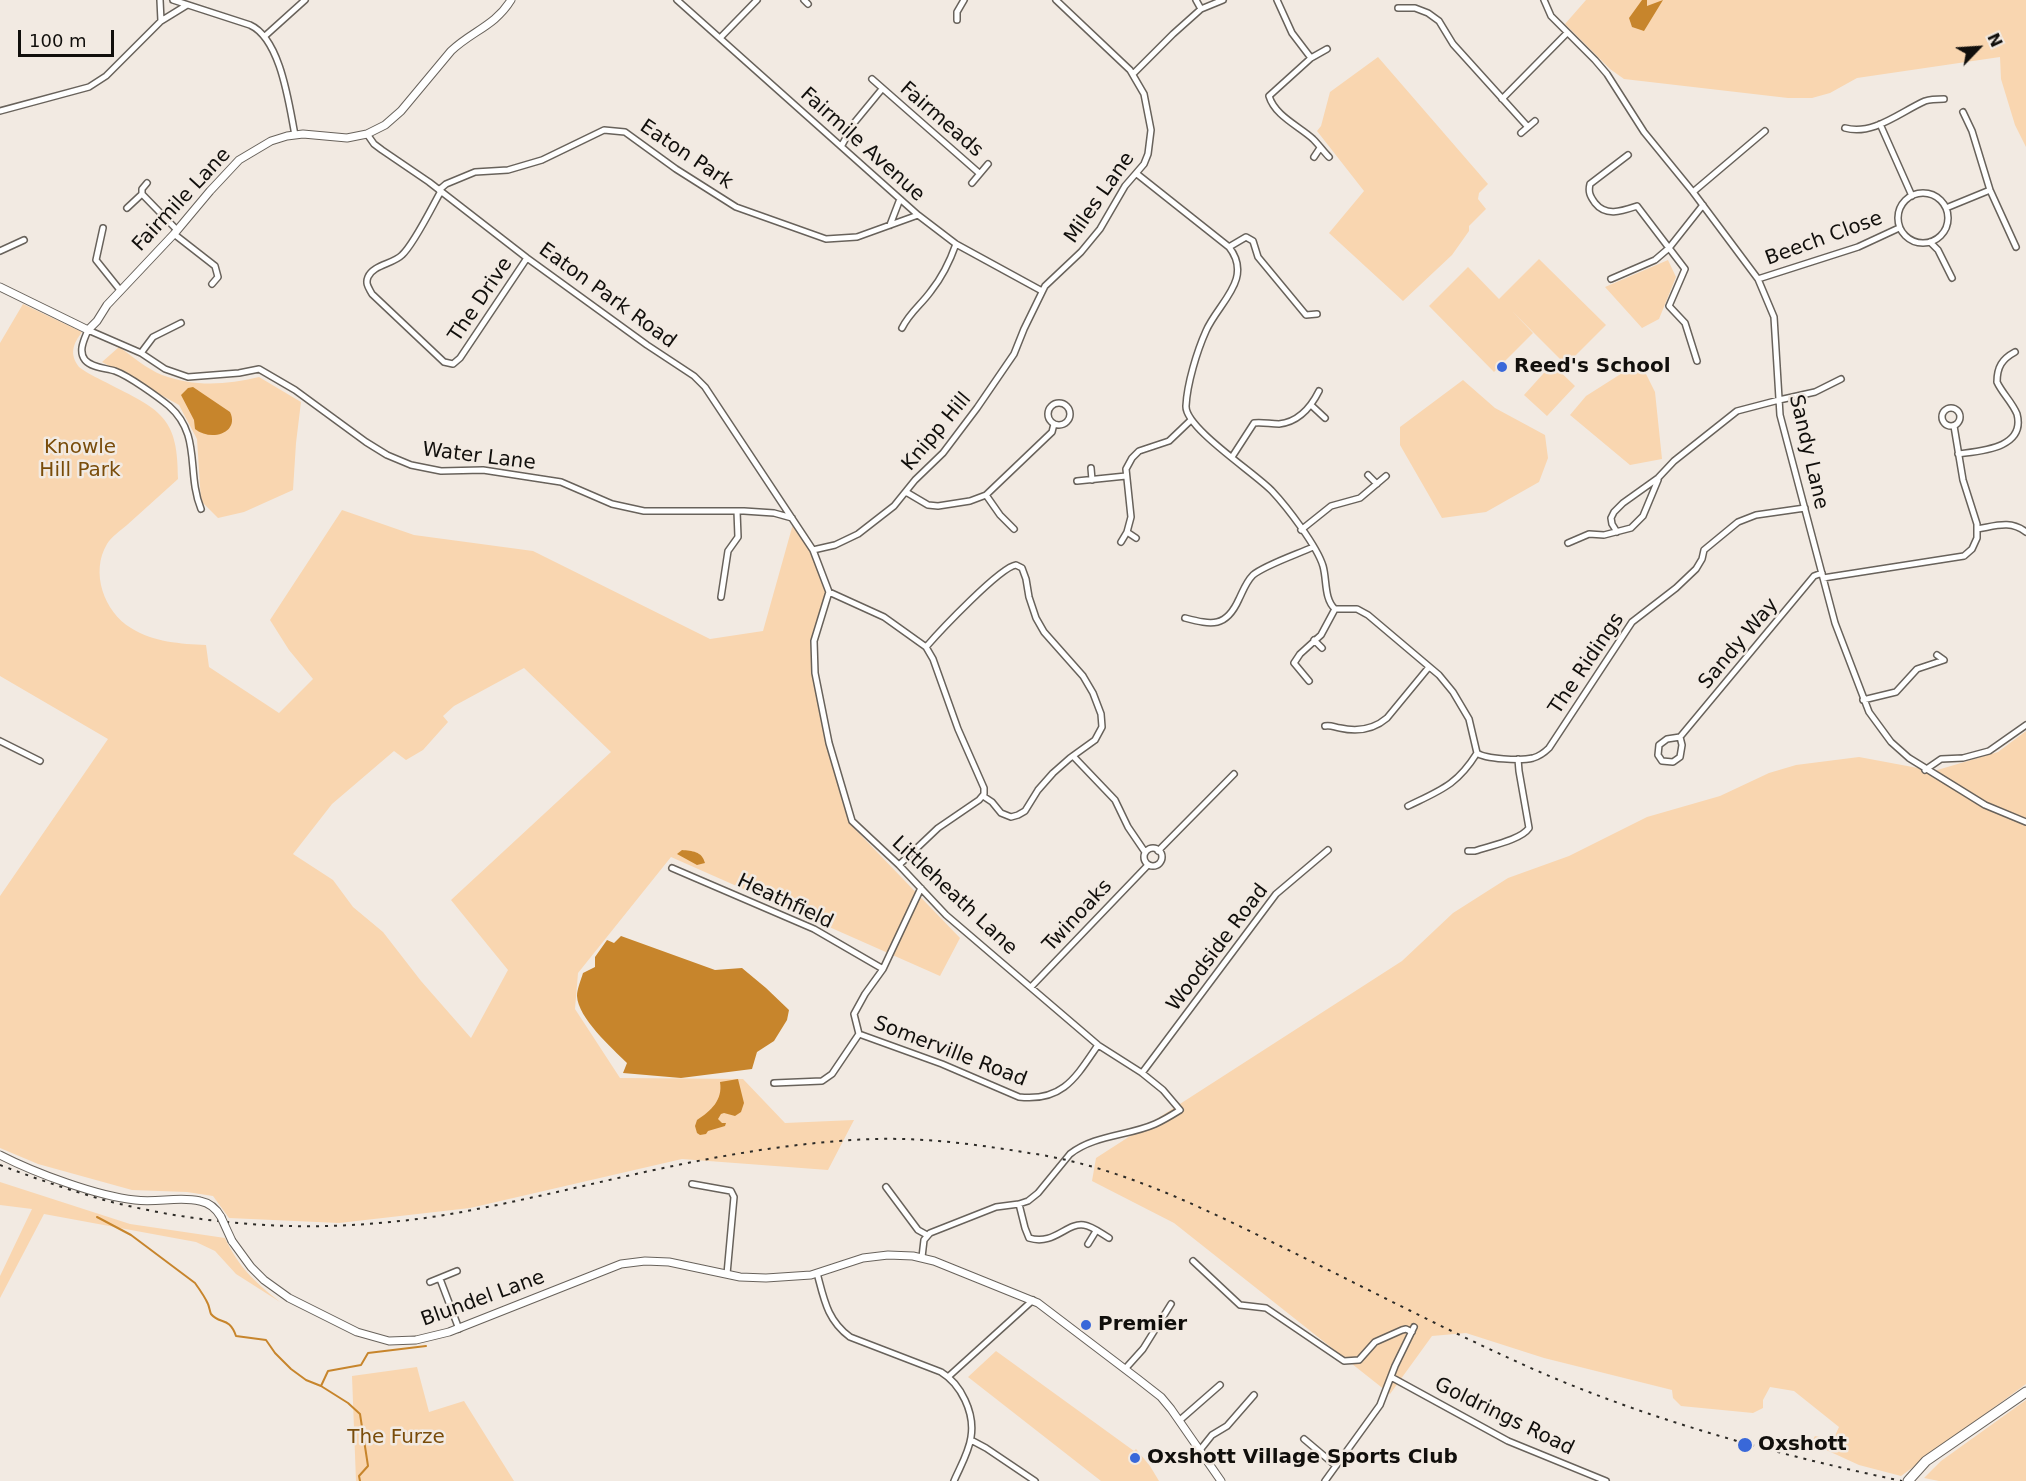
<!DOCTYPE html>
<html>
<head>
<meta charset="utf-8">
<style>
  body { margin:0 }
  #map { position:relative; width:2026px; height:1481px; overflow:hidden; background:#f2eae2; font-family:"DejaVu Sans",sans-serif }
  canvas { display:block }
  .north { position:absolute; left:1948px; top:18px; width:60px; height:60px; -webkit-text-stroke:4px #f2eae2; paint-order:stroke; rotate:65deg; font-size:16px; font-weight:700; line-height:24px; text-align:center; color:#110f0c }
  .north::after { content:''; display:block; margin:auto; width:21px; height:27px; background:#110f0c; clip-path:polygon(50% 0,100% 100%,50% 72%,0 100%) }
  .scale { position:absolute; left:18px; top:30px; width:96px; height:27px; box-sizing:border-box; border:3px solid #110f0c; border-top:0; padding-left:8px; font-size:18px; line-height:21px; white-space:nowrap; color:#110f0c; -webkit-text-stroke:4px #f2eae2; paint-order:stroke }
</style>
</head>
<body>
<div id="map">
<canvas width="2026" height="1481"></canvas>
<div class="north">N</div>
<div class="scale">100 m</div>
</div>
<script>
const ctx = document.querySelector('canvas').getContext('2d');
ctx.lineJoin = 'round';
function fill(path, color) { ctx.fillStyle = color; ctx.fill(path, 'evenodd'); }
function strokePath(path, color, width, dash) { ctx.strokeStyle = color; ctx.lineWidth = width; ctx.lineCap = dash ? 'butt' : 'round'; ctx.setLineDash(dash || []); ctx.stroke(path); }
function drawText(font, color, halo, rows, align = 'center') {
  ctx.font = font + ' "DejaVu Sans",sans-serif'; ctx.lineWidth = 5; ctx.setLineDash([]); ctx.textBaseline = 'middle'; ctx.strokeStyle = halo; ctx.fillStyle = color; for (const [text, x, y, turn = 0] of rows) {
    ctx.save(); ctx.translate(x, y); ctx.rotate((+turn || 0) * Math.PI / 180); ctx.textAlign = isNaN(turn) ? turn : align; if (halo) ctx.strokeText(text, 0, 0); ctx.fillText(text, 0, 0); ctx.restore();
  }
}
fill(new Path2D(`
  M1586,0H2026V147L2015,125L2001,79L2000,57L1857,78L1830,93L1812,98H1788L1624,79L1610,69L1565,24Z
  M1378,57L1488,184L1479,193L1478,199L1486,209L1469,226V231L1452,255L1403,301L1329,233L1364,191L1317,131L1321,126L1330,92Z
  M1539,259L1606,325L1566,365L1512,311L1533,333L1494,372L1429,306L1468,267L1499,299Z
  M1668,260L1676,277L1659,319L1642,328L1605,287Z
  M23,304L82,332C73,344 69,354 79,367C88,374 100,379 111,385C163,411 178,419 178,479C161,494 144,510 127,525C120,531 111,537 107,544C90,572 104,612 131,628C153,642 181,644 206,645L209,667L279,713L313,679L289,650L270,620L342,510L414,535L533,551L710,639L763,631L793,524L810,550L826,593L812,641L829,743L849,823L960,938L940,976L671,857L578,973L575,1009L620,1078L743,1079L785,1123L854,1120L828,1170L682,1159L470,1208L339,1223L229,1218L213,1196L187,1192L132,1190L38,1164L0,1148V896L108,739L0,676V343ZM524,668L611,752L451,900L508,970L471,1038L421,981L383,932L353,907L333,880L293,854L332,804L394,751L406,760L423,750L448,722L443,716L454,706Z
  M119,347C132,356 147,369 162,375C194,387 226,385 259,377L301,402L296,443L293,490L244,512L218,518L201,501L197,439L179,405L102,362Z
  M1552,364L1575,386L1547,416L1524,395Z
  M1627,370L1646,374L1655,392L1662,459L1630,465L1570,415L1586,396Z
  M1463,380L1495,408L1545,435L1548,458L1539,482L1486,512L1442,518L1400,445V427Z
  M2026,731V1384L1901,1476L1859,1465L1811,1443L1815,1436L1833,1440L1839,1427L1794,1391L1770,1387L1763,1400V1408L1753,1413L1681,1406L1673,1398L1672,1390L1544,1358L1466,1333L1432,1336L1390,1394L1174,1223L1092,1181L1096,1158L1402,961L1453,913L1508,878L1569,856L1647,817L1720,796L1769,773L1796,765L1859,757L1934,771L1998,752Z
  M0,1182L130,1224L225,1238C239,1268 255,1282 280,1302L236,1274L215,1251L196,1242L44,1214L0,1298V1276L32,1209L0,1205Z
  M996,1351L1134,1451L1136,1449L1150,1466L1159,1481H1101L968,1377Z
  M417,1367L429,1412L464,1401L514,1481H356L352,1376Z
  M2026,1400V1481H1939L1924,1478L1941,1461Z`), '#f9d6b0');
fill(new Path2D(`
  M1642,0H1647V6L1663,0L1644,31L1632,27L1629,18Z
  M193,387L230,412C240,433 211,442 195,429L194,420L181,395L188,388Z
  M682,850C692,851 702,851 705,863L697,865L677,854Z
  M621,936L715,970L742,968L766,988L789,1010L787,1020L774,1041L757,1052L752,1069L681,1078L623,1073L627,1063C612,1048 578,1018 577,996C577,989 581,980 583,973L595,967V957L607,940L614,943Z
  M738,1079L744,1103L741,1112L735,1116L724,1113L721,1114L718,1119L722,1123H726L725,1126L708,1131L706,1134L700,1135L697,1133L695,1126L697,1120C711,1111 723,1100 720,1082Z`), '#c7852c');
strokePath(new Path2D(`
  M97,1217L131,1235L195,1283C200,1290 205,1297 208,1304C209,1306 210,1312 211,1314C220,1325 229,1316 236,1336L266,1340L275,1353L291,1369L306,1380L321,1386L348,1403L360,1414L368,1466L359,1476L360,1481
  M321,1386L328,1371L361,1365L368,1353L426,1346`), '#c7852c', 2);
const minor = new Path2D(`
  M173,0L250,25C281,39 289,105 295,135
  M677,0L918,215L956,244L1042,291
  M804,0L808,4
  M1196,0L1201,9
  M1277,0L1292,33L1311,58
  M1544,0L1551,16L1595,60L1607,74L1644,132L1693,192L1758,279L1774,317L1780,415L1835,623L1869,712L1891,742L1909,758L1985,805L2026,822
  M1398,8H1415L1428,13L1439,21L1453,44L1528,127
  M957,20V12L964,0
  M161,21L187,5
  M265,36L305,0
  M720,38L757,0
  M1327,49L1311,58L1269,96C1275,116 1299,126 1313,139C1319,145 1324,152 1329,157
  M1133,74L1173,34L1201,9L1223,0
  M872,79L979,173
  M1502,99L1567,33
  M0,111L89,87L106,76L161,21L160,0
  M1963,112L1972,131L1990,190L2016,247
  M1880,124L1912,196
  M1845,128C1873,136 1900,112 1925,101C1931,99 1938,99 1944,99
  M1521,133L1535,121
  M367,134L374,144L382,150L429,182L527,258L647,345L694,376L705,387L813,550L829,592L814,641L815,673L829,743L852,821L899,865L946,915L1098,1045L1142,1073L1163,1090L1180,1110C1172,1115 1164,1120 1155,1124C1128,1136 1094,1135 1070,1154L1038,1193L1028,1201L1019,1204L996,1207L930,1233L924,1240L922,1257
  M842,145L854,123L882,89
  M1314,157L1320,148
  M1137,174L1229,247C1254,279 1218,303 1206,331C1197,351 1187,384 1186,406C1185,428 1255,473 1272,491C1287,507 1317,546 1323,566C1327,580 1324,599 1335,609
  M972,183L988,164
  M439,190L446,184L475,172L508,170L542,160L604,130L625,132L676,169L736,207L826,239L857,237L918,215
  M441,191C432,207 414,244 402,255C393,264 373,265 368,277C365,284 369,288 372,294L444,362L453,364L460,358L527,258
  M1693,192L1765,131
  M1898 218a25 25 0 1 1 50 0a25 25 0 1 1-50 0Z
  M142,194L177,230
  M127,208L142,194V189L147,183
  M1946,208L1990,190
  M890,225L900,199
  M103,228L96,260L120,290
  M174,234L215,266L218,277L212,284
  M1930,242L1938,250L1952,278
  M1229,247L1246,237L1253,241L1258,257L1306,315L1317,314
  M0,251L24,240
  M1611,279L1655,260L1669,248L1637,206C1622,211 1606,217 1595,203C1590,196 1588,192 1590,184L1628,155
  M1758,279L1858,247L1899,228
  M902,328C910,312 921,305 931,291C943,276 950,261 956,244
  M141,353L153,337L181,323
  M1697,361L1685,323L1669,306L1685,269L1669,248L1703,205
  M1048 414a11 11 0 1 1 22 0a11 11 0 1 1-22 0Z
  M1311,405L1325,418
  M1942 417a9 9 0 1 1 18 0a9 9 0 1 1-18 0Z
  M1958,454C1979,451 2026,449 2017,414C2012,402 2002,393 1997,382C1997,367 2002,359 2015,352
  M1232,457L1254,423C1263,422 1270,424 1279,424C1298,422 1311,407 1319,391
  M1091,468L1092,480
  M1368,475L1377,484
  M1077,481L1126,476
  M906,492L928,505L938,506L970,501L986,495L1052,432L1054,424
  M986,495L1000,515L1014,529
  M201,509C186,472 202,435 169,406C158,397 129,376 115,371C106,368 92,368 85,360C78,351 84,340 88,330L141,353L165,369L188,377L239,373L259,369L295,390L366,442L387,455L411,465L441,471L483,470L561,482L612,504L644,511H744L774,513L792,518
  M1977,529C1996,526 2010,520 2026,532
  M1301,530L1331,506L1360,498L1386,476
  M1127,532L1136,538
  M1617,532L1612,524L1611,518L1614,512L1623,503L1658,478L1674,461L1737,411L1779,400L1815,392L1841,379
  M1121,542L1127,532L1131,517L1126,469L1132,458L1139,451L1169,441L1191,420
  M1568,543L1589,534L1604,535L1631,528L1643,516L1658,480
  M813,550L835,545L858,534L894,506L915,480L943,453L977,408L1014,354L1024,329L1045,286L1081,252L1100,229L1125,186L1144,164L1148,154L1151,130L1144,94L1130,70L1056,0
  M1823,578L1964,556L1972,549L1977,538V524L1963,480L1954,426
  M829,592L884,617L926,647L933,659L958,729L984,788V794L979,800L938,828L899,865
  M721,597L728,551L738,537L737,511
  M1335,609H1357L1368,615L1439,675L1453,692L1469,719L1477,753C1457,785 1441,790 1408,806
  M1185,618C1212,625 1226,628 1239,599C1243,591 1246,582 1253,575C1265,565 1298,554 1313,547
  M1314,640L1322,648
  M926,647C939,632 1000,567 1016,565L1022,568L1026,579L1029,597L1036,618L1044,632L1083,676L1093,693L1101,714L1102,727L1095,740L1070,758L1053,773L1038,790L1025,811L1018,815L1011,817L1001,813L992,802L983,796
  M1309,681L1294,663L1300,654L1321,635L1335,609
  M1863,700L1896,692L1917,669L1944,660L1937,655
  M1325,726C1331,725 1334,727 1340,728C1358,732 1373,730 1387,718L1429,667
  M1680,737L1667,739L1659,745L1658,755L1662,761L1673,762L1680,757L1682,745L1680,737L1814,576L1822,573
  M0,741L40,761
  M1477,753C1485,759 1521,761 1533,758C1540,756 1544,753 1549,748L1632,622L1676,588L1696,569L1702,559L1704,550L1738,522L1756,515L1805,508
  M1073,756L1115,800L1128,827L1145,852
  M1925,770L1941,759L1963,758L1989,751L2026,725
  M1144 857a9 9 0 1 1 18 0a9 9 0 1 1-18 0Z
  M1158,851L1234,774
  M1468,851H1475C1489,846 1521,840 1529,828L1519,771L1518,759
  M672,868L814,929L883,969
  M921,888L883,969L865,994L854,1014L859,1034L942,1064L1019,1097C1063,1102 1076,1077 1098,1045
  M1031,987L1148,865
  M1142,1073L1276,894L1328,850
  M774,1083L822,1081L832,1074L859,1034
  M692,1184L731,1191L734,1197L727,1274
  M886,1187L918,1230L927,1235
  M1019,1204L1025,1228L1029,1238C1054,1246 1067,1222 1084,1225C1092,1226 1102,1234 1109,1238
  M1088,1244L1096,1231
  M1193,1261L1240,1305L1266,1308L1344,1361L1359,1360L1375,1342L1402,1330L1406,1329L1412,1332
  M817,1273C824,1299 827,1320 850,1337L941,1372C961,1384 975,1413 971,1437C969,1452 960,1467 954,1481
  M440,1279L459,1329
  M430,1282L457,1271
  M1125,1369L1143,1349L1171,1304
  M948,1377L1033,1300
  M1391,1377L1508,1441L1606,1481
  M1180,1420L1220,1385
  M1304,1439L1336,1466
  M971,1440L986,1448L1035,1481
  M1200,1450L1212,1435L1227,1426L1254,1395
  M1325,1481L1380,1405L1395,1366L1414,1327`);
const tertiary = new Path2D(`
  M0,287L88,330L97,321L107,305L174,234L210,191L239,160L271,141L287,136L303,134L347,138L367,134L385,125L401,111L451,51C472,31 495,26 511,0
  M0,1155C35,1173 97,1196 135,1200C157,1203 179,1196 200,1201C210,1203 216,1208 221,1217
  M232,1241L251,1267L264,1280L289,1298L357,1332L389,1341L416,1340L449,1332L621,1264L645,1261L669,1262L740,1277L766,1278L811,1275L863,1258L888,1255L913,1256L934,1261L1038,1303L1138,1379L1161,1397L1171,1409L1221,1481`);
const primary = new Path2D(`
  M1908,1481L1926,1461L2026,1392`);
strokePath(minor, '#68625b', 8);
strokePath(tertiary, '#68625b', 9);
strokePath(primary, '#68625b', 11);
strokePath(minor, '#fff', 5);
strokePath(tertiary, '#fff', 7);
strokePath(primary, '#fff', 9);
strokePath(new Path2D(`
  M0,1165C34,1178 69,1190 104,1200C197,1224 294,1232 390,1222C447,1217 502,1204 557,1192C631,1175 706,1157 782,1147C821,1142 861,1138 901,1139C944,1140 987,1146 1029,1153C1114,1165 1195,1204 1272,1242C1352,1281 1432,1323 1513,1360C1637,1417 1769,1453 1902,1481`), '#2d2b27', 2, [3, 6]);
const tertiaryBridge = new Path2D(`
  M221,1217L232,1241`);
strokePath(tertiaryBridge, '#68625b', 9, []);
strokePath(tertiaryBridge, '#fff', 7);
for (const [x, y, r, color] of [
  [1502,367,6,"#3968d9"],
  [1086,1325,6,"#3968d9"],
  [1745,1445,8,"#3968d9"],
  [1135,1458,6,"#3968d9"]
]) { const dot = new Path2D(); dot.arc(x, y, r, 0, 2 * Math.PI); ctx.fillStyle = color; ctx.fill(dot); strokePath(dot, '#f2eae2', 2); }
drawText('20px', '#110f0c', '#f2eae2', [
  ["Fairmeads",941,120,41],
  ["Fairmile Avenue",862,145,42],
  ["Eaton Park",686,155,34],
  ["Miles Lane",1100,198,-55],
  ["Fairmile Lane",182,200,-47],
  ["Beech Close",1824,239,-20],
  ["Eaton Park Road",607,296,36],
  ["The Drive",481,300,-56],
  ["Knipp Hill",937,432,-50],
  ["Sandy Lane",1808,452,77],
  ["Water Lane",479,457,7],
  ["Sandy Way",1739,644,-50],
  ["The Ridings",1587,664,-56],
  ["Littleheath Lane",954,896,43],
  ["Heathfield",785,902,25],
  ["Twinoaks",1078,916,-47],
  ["Woodside Road",1218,948,-53],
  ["Somerville Road",950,1052,21],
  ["Blundel Lane",483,1299,-20],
  ["Goldrings Road",1504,1417,26]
]);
drawText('bold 20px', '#110f0c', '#f2eae2', [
  ["Reed's School",1514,367],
  ["Premier",1098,1325],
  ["Oxshott",1758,1445],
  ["Oxshott Village Sports Club",1147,1458]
], 'left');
drawText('20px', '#794c0a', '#f2eae2', [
  ["Knowle",80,448],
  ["Hill Park",80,471],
  ["The Furze",396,1438]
]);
</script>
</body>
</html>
